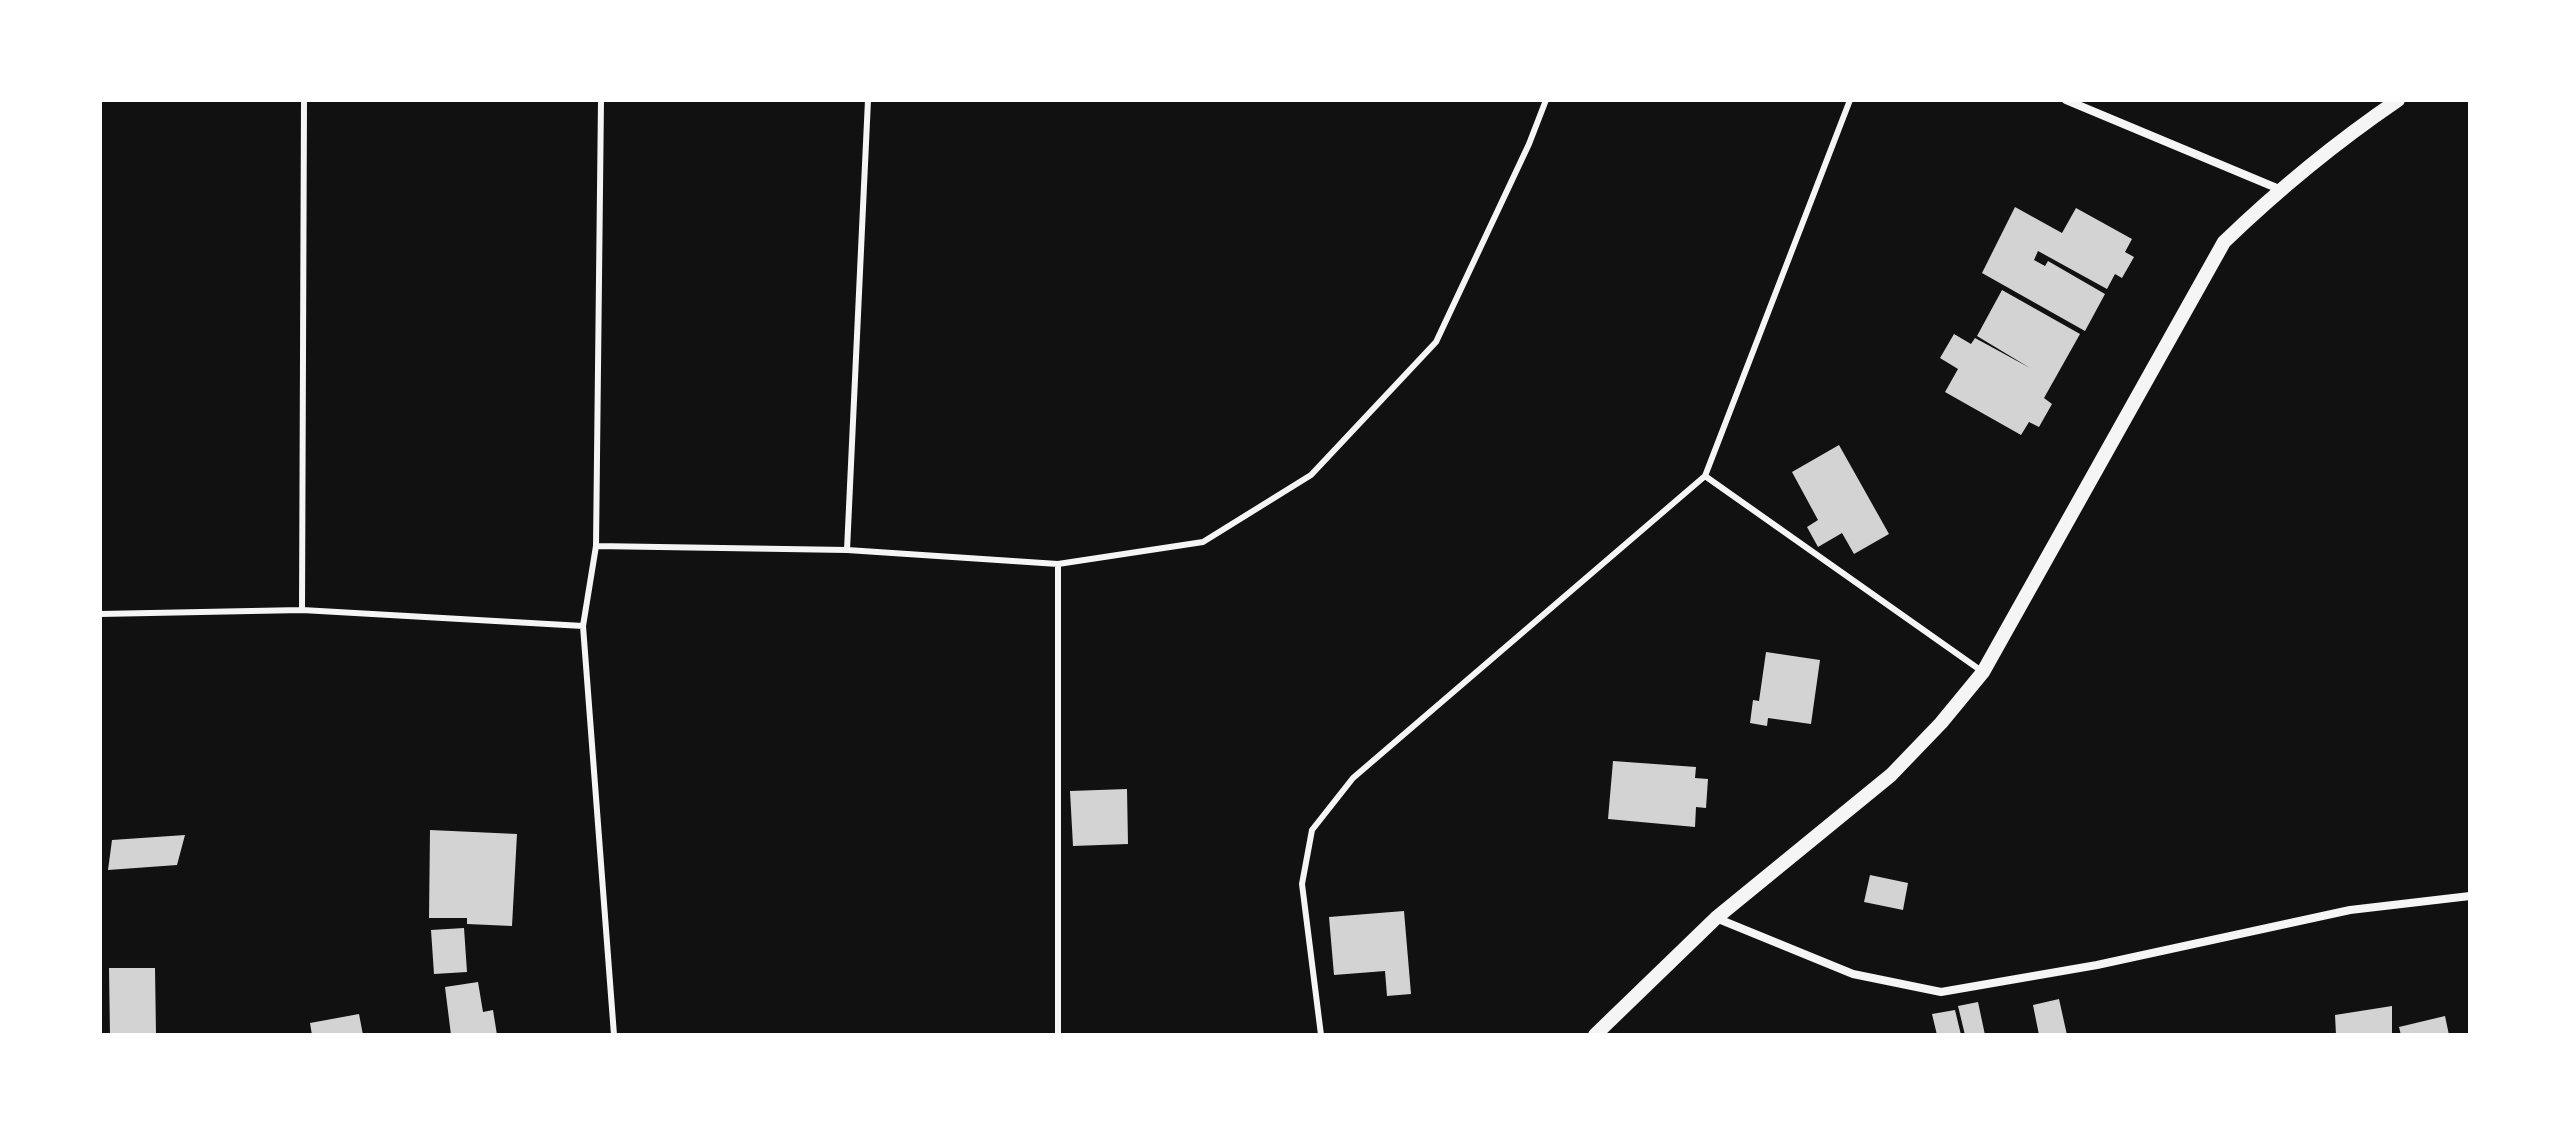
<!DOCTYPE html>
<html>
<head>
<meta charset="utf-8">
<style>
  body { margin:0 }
  #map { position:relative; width:2570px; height:1135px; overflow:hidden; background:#111; font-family:"Crimson Pro",serif }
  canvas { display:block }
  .frame { position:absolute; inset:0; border:102px solid #fff; pointer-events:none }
</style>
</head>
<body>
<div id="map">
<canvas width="2570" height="1135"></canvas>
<div class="frame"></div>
</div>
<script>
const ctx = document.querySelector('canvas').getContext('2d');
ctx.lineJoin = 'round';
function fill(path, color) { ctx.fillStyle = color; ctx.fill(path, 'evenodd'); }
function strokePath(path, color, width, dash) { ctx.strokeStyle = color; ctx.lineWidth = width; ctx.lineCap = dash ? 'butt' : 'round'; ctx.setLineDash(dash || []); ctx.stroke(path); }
fill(new Path2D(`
  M2015,207L2062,233L2076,208L2132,239L2125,252L2134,257L2122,278L2115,274L2107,289L2038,251L2034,260L2045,266L2048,261L2105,294L2085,331L1982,273Z
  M2002,290L2080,334L2044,398L2052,404L2039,427L2029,422L2021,435L1945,392L1958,369L1940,358L1954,334L1971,344L1975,338L2030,368L1977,336Z
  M1839,445L1889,534L1854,554L1842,533L1818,547L1807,527L1818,520L1792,472Z
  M1766,652L1820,660L1811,724L1768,718L1767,726L1750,723L1753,700L1759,701Z
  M1613,761L1696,767L1695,778L1708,779L1706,808L1696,807L1695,827L1608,819Z
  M1127,789L1128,844L1073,846L1070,791Z
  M430,830L517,834L512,926L467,924V918H429Z
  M185,835L177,865L108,870L112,840Z
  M1870,875L1908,883L1903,910L1864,902Z
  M1404,911L1411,994L1387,996L1385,971L1334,975L1329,917Z
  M464,928L467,972L434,974L431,930Z
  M109,968H155L156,1035H110Z
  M478,982L483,1012L493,1010L497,1035H451L445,987Z
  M2059,999L2067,1035H2039L2033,1005Z
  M1978,1002L1985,1035H1965L1958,1006Z
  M2392,1006V1035H2336L2335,1015Z
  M1955,1010L1961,1035H1937L1932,1014Z
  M359,1014L363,1035H312L310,1023Z
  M2445,1016L2449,1035H2401L2399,1027Z`), '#d3d3d3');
strokePath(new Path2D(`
  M601,100L596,546L583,626L614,1035
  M1705,476L1983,672
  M596,546L847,550L1058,564L1203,542L1311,475L1436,342L1529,144L1546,100
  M847,550L868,100
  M1058,564V1035
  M302,610L304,100
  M100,614L302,610L583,626
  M1321,1035L1302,884L1312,830L1353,778L1705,476L1850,100`), '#f5f5f5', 6);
strokePath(new Path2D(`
  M2066,100L2279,189
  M1716,918L1853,974L1941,992L2097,965L2350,910L2470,896`), '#f5f5f5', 8);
strokePath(new Path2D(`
  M1595,1035L1716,918L1891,775L1941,723L1983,672L2224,242C2279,189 2335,143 2398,100`), '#f5f5f5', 14);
</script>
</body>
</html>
